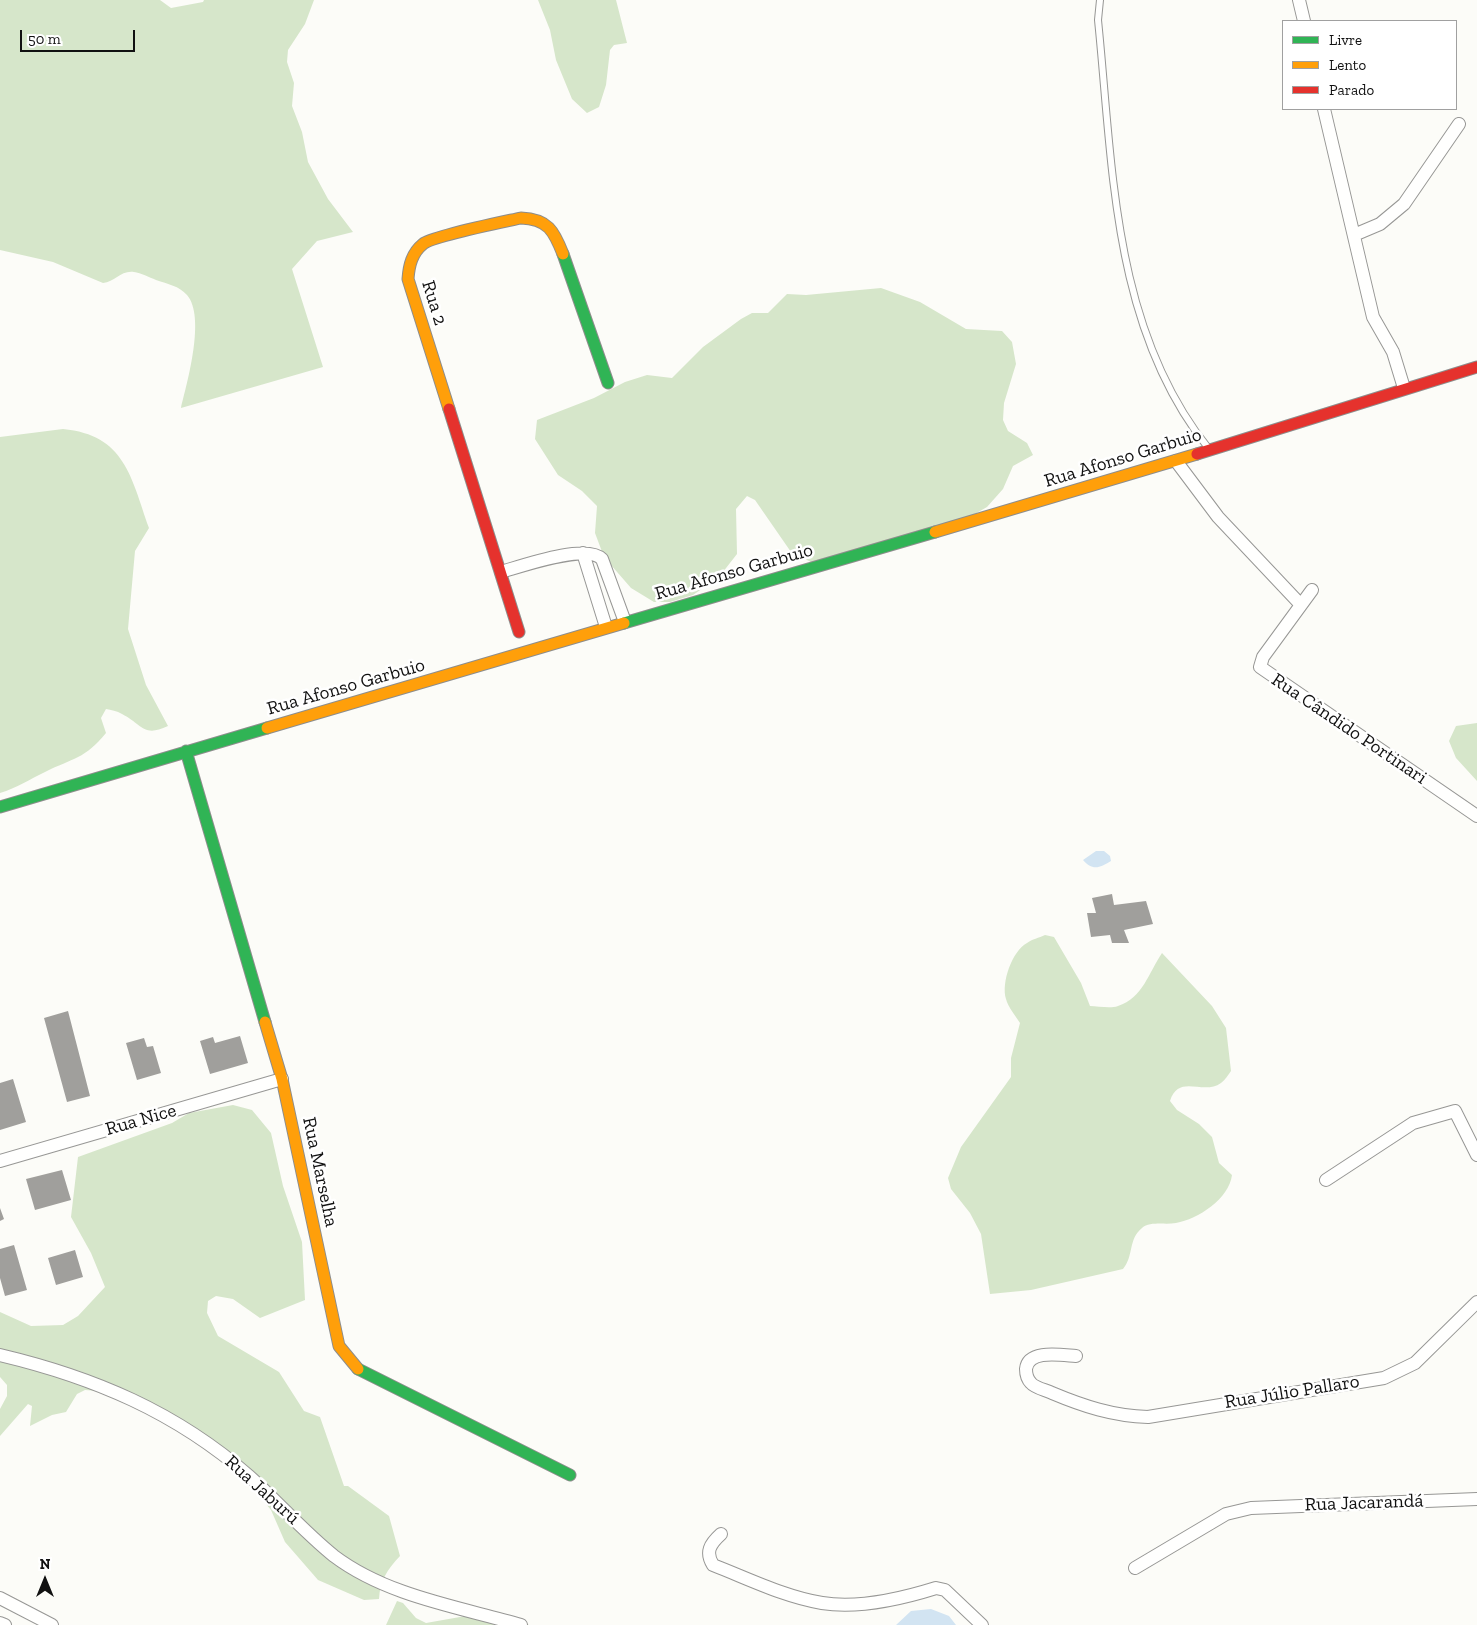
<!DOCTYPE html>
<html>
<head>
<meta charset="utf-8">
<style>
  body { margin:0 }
  #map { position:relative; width:1477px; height:1625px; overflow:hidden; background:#fcfcf8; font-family:"Zilla Slab",serif }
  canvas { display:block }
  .legend { position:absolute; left:1282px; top:20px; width:175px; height:90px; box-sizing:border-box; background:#fff; border:1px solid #a0a0a0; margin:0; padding:6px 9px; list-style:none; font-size:15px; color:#111 }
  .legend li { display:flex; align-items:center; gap:10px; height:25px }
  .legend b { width:25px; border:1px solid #a0a0a0 }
  .north { position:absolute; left:20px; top:1555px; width:50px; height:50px; -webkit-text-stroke:4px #fff; paint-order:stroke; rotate:0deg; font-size:14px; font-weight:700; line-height:20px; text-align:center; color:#111 }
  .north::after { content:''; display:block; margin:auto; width:18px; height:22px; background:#111; clip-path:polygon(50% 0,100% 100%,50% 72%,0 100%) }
  .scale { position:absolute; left:20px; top:30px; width:115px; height:22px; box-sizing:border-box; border:2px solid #111; border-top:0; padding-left:6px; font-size:15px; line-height:18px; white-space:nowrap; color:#111; -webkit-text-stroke:4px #fff; paint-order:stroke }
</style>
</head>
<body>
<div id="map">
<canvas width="1477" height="1625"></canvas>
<ul class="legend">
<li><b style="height:6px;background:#30b455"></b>Livre</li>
<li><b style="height:6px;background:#ff9f0a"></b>Lento</li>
<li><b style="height:6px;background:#e5322d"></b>Parado</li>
</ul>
<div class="north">N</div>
<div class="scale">50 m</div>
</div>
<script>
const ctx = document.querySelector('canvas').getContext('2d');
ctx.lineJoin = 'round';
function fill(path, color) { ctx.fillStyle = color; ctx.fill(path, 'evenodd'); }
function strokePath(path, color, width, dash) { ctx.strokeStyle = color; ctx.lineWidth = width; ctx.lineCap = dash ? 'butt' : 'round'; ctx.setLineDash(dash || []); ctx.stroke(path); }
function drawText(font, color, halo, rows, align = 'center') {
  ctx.font = font + ' "Zilla Slab",serif'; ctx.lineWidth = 5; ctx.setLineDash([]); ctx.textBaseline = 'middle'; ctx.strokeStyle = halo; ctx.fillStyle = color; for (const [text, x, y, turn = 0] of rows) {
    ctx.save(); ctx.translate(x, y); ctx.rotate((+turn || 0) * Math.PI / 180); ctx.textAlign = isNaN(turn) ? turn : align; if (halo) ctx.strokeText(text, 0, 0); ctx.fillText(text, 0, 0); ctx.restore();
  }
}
fill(new Path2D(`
  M0,0H160L171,8L203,2L204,0H314L305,24L288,50L287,62L294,83L292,106L302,132L308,162L328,199L353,232L317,241L292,269L323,367L181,408C187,383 206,317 187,295C179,286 168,284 156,280C149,277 141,273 134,272C121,270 115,282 103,283L53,262L0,250Z
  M538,0H616L627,43L614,45L610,50L606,85L599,107L587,113L572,99L556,60L550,30Z
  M881,288L920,302L966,329L1002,331L1012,342L1016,364L1004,403L1003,420L1008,431L1027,443L1033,455L1013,466L1003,489L987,507L966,519L811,562L791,552L755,500L747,496L736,509L737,554L719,577L693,595L670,602H654L631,588L604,557L595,533L597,506L582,491L558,475L535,439L537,420L594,398L625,382L647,375L672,378L703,347L741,319L752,313H768L787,294L806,295Z
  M63,429C125,435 131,477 149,528L135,551L128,629L146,685L168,726C143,738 142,724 122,714C117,711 111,710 106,709L101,718L106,733C85,759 73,758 45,772C30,779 17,788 0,793V437Z
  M1477,723V781L1456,758L1449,741L1456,726Z
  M1045,935L1054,937L1081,983L1090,1006C1098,1006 1110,1009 1118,1006C1143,998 1149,972 1162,953L1212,1006L1226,1028L1231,1071C1228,1075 1225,1080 1221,1083C1203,1096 1179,1073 1170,1101L1177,1110L1199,1124L1212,1137L1219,1163L1232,1175C1229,1199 1198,1219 1176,1223C1165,1225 1150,1221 1142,1228C1128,1239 1134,1256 1123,1269L1031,1290L990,1294L981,1234L970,1213L951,1189L948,1178L961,1147L1011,1077V1058L1020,1023C1015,1015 1008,1007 1006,999C1001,983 1012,951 1027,943C1032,939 1039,938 1045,935Z
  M233,1105L252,1110L271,1133L283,1186L302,1242L305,1300L260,1318L233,1299L216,1296L208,1301L207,1313L218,1336L279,1372L304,1411L320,1417L344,1486H348L389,1516L400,1556C387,1570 380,1580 379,1599L364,1600L318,1580L285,1542L271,1510L260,1497L248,1474L125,1393L85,1390L77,1394L66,1412L52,1415L30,1426L32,1406L28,1404L0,1436V1409L7,1396V1385L0,1377V1312L31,1326L63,1325L78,1316L105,1287L91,1253L71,1217L78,1157L172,1123L189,1113Z
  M397,1601L403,1603L416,1618L426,1623L477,1614L510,1615L529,1625H386Z`), '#d6e6ca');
fill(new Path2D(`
  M1096,851H1104L1110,856L1111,861C1100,868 1092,871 1083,860Z
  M931,1609L949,1616L956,1625H896L911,1611Z`), '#d2e4f2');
fill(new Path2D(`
  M1112,894L1114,905L1146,901L1153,924L1124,930L1129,943H1112L1110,935L1091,937L1087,913H1096L1092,898Z
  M68,1011L90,1096L67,1102L44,1018Z
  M240,1036L248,1063L210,1074L200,1041L213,1037L215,1043Z
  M144,1038L147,1047L153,1046L161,1073L137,1080L126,1043Z
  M13,1079L26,1122L0,1130V1083Z
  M62,1170L71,1200L35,1210L26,1179Z
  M0,1208L4,1219L0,1221Z
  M14,1245L27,1290L5,1296L0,1278V1249Z
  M75,1250L83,1277L56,1285L48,1258Z`), '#a09f9c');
const lane = new Path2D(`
  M1100,0L1098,20C1113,166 1112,329 1209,449`);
const street = new Path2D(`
  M1299,0L1304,21
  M1324,109L1373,317L1393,352L1404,388
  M1354,235L1380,224L1404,204L1459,124
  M1176,461L1218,517L1301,605
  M583,553L606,627
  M501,572C522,566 586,543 602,559L625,622
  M1312,590L1263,657L1260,667L1477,816
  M0,1161L282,1079
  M1326,1180L1413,1123L1455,1111L1477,1155
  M0,1355C93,1377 176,1412 249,1476C277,1501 304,1532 334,1556C387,1596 459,1607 521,1625
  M1076,1356C1061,1355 1028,1349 1026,1369C1026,1375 1027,1379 1031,1383C1035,1388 1046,1390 1052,1393C1083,1406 1113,1416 1148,1417L1384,1378L1415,1363L1477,1302
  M721,1534C710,1544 705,1552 713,1565C749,1579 785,1597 822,1603C859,1609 901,1599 936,1588L945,1590L982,1625
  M1135,1568L1226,1514L1251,1508L1477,1499
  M0,1598L52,1625
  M0,1623L5,1625`);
const fast = new Path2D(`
  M563,254L608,383
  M624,623L935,532
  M186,751L265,1022
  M0,807L267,728
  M358,1369L570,1475`);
const slow = new Path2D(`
  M449,409L408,279C409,265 412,253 423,244C433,236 503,222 521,218C548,219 554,231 563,254
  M935,532L1197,454
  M267,728L624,623
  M265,1022L282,1079L339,1346L358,1369`);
const jam = new Path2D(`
  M449,409L519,632
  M1197,454L1477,367`);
strokePath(lane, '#979795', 8);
strokePath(street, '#979795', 14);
strokePath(fast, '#8d8d8c', 13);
strokePath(slow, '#8d8d8c', 13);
strokePath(jam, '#8d8d8c', 13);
strokePath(lane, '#fffffe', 6);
strokePath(street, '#fffffe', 12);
strokePath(fast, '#30b455', 11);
strokePath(slow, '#ff9f0a', 11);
strokePath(jam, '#e5322d', 11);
drawText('19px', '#111', '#fff', [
  ["Rua 2",434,303,73],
  ["Rua Afonso Garbuio",1123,458,-17],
  ["Rua Afonso Garbuio",734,572,-16],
  ["Rua Afonso Garbuio",346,687,-16],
  ["Rua Cândido Portinari",1349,729,34],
  ["Rua Nice",141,1120,-16],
  ["Rua Marselha",320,1172,78],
  ["Rua Júlio Pallaro",1292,1392,-9],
  ["Rua Jaburú",262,1490,42],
  ["Rua Jacarandá",1364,1503,-2]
]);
</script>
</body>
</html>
